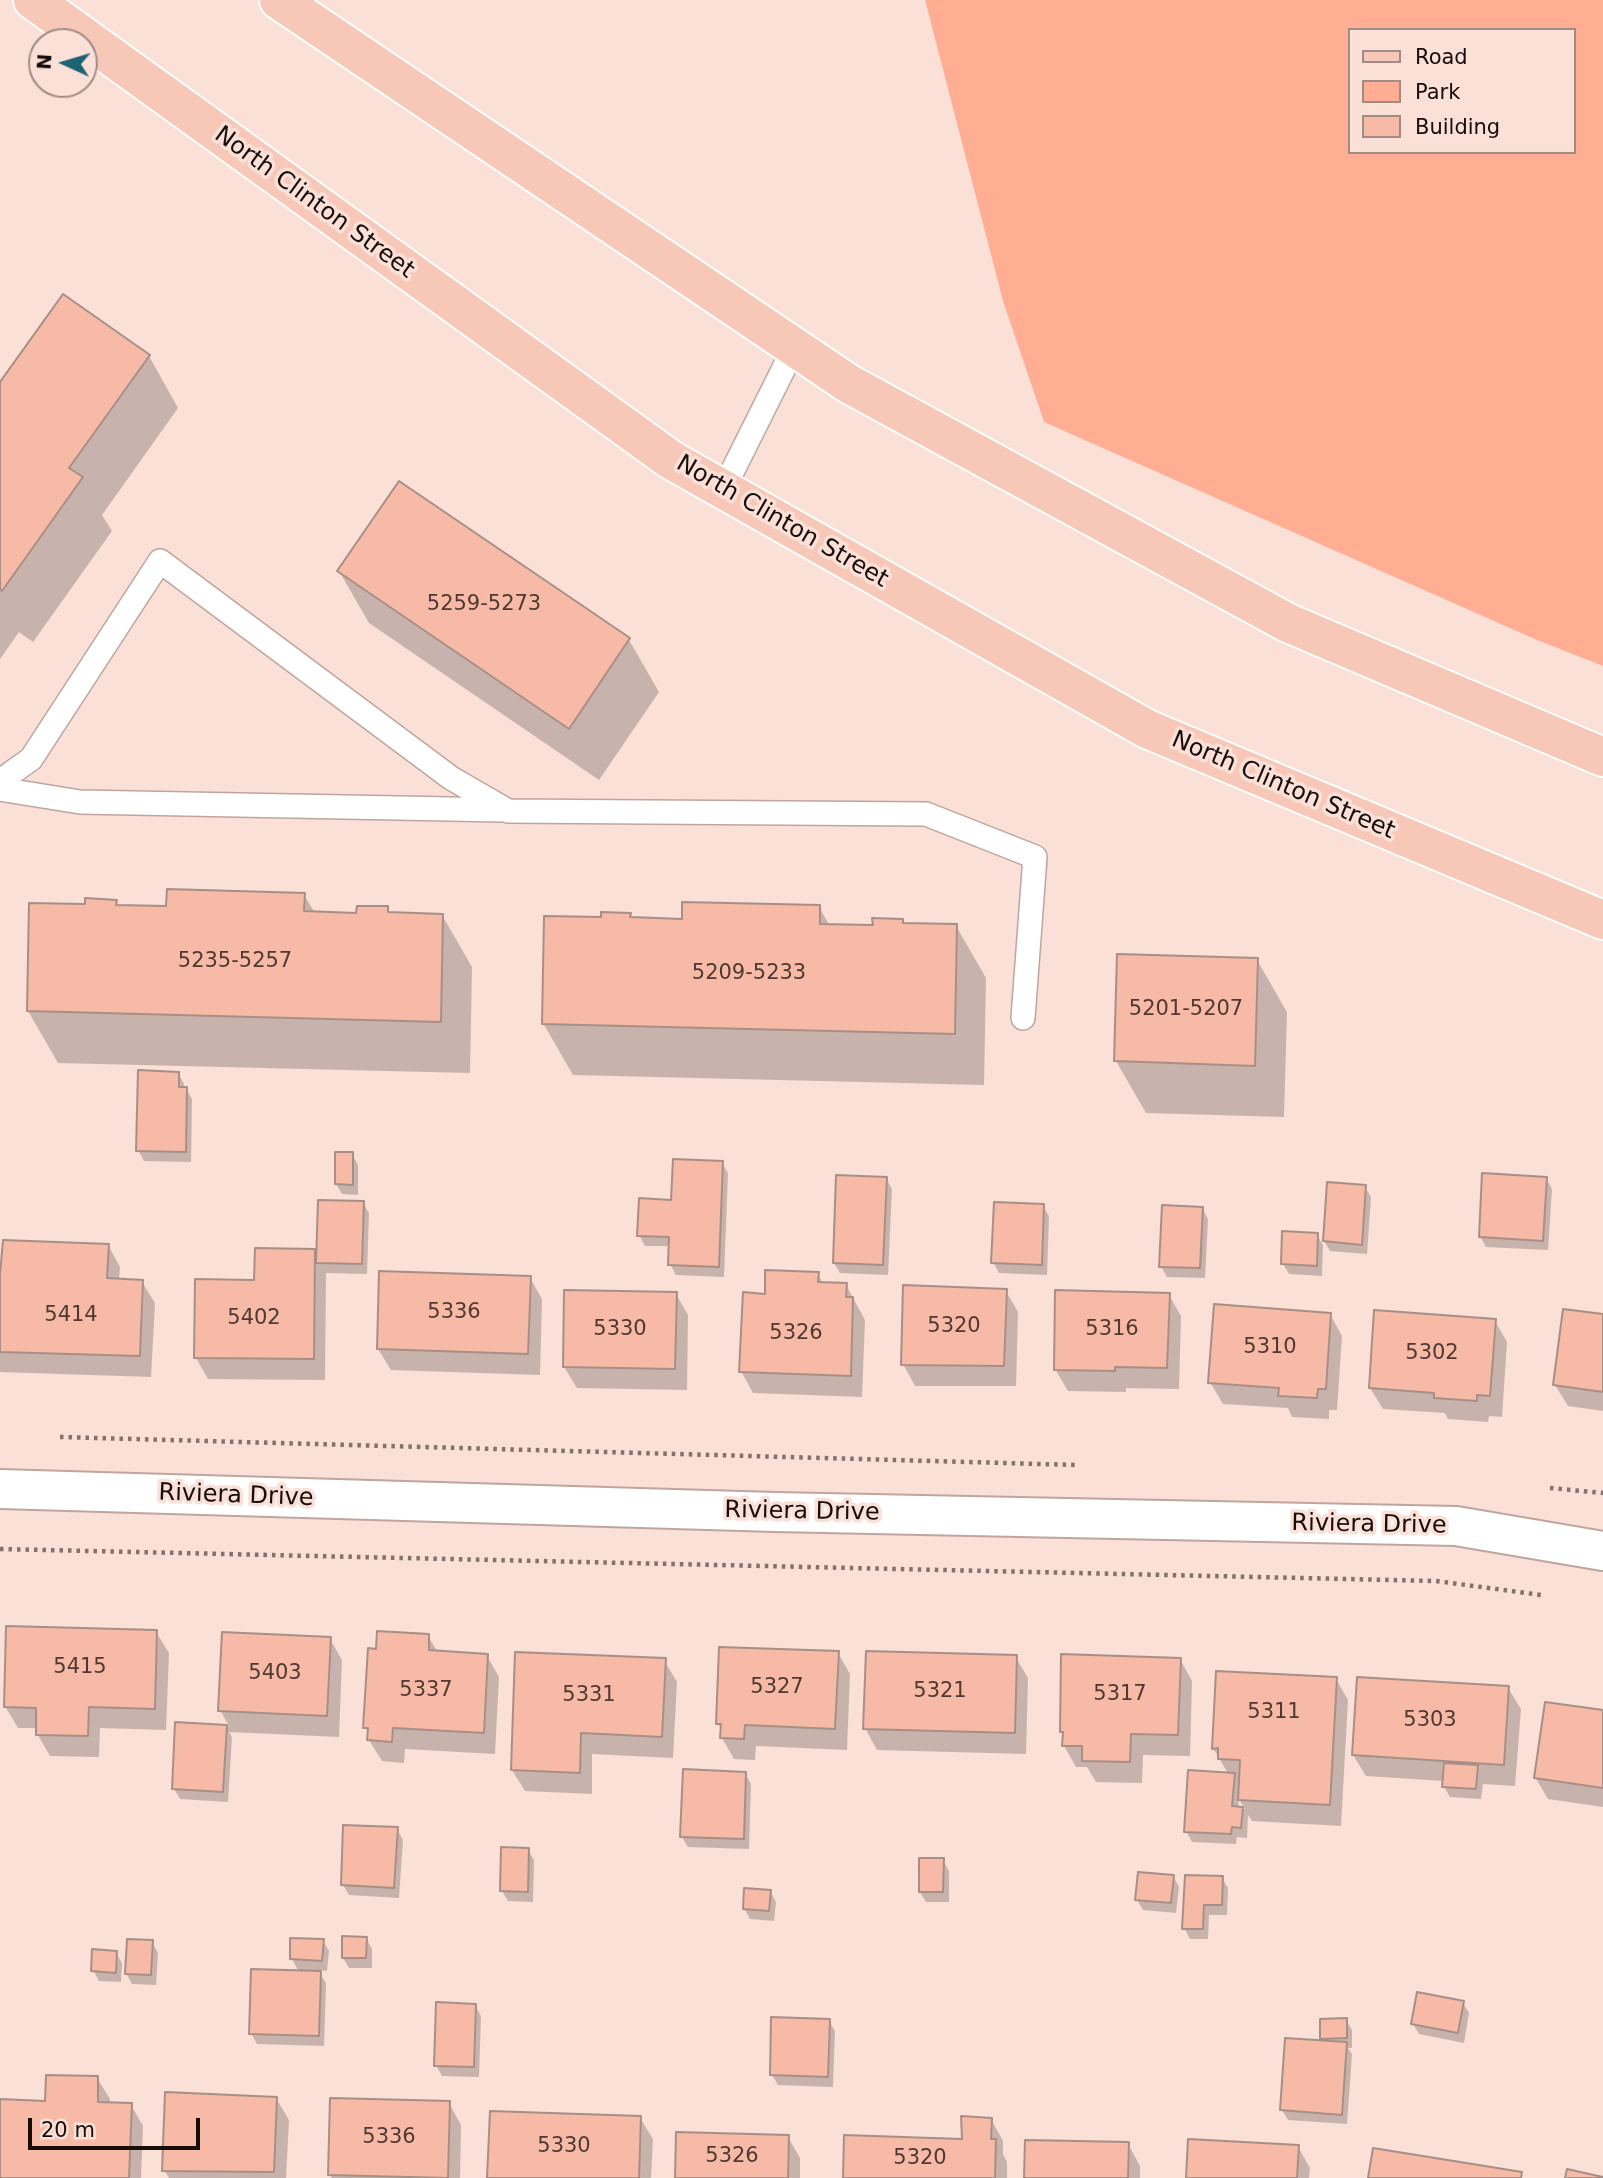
<!DOCTYPE html>
<html>
<head>
<meta charset="utf-8">
<style>
  body { margin:0 }
  #map { position:relative; width:1603px; height:2178px; overflow:hidden; background:#fae0d7; font-family:"DejaVu Sans",sans-serif }
  canvas { display:block }
  .legend { position:absolute; left:1348px; top:28px; width:228px; height:126px; box-sizing:border-box; background:#fae0d7; border:2px solid #9f8c86; margin:0; padding:9px 12px; list-style:none; font-size:21px; color:#170e0c }
  .legend li { display:flex; align-items:center; gap:14px; height:35px }
  .legend b { width:35px; border:2px solid #9f8c86 }
  .north { position:absolute; left:28px; top:28px; width:70px; height:70px; box-sizing:border-box; background:#fae0d7; border:2px solid #9f8c86; border-radius:50%; rotate:274deg; font-size:19px; font-weight:700; line-height:28px; text-align:center; color:#170e0c }
  .north::after { content:''; display:block; margin:auto; width:24px; height:32px; background:#1e6374; clip-path:polygon(50% 0,100% 100%,50% 72%,0 100%) }
  .scale { position:absolute; left:28px; top:2118px; width:172px; height:32px; box-sizing:border-box; border:4px solid #170e0c; border-top:0; padding-left:9px; font-size:21px; line-height:24px; white-space:nowrap; color:#170e0c; -webkit-text-stroke:5px #fae0d7; paint-order:stroke }
</style>
</head>
<body>
<div id="map">
<canvas width="1603" height="2178"></canvas>
<ul class="legend">
<li><b style="height:9px;background:#f7c7b7"></b>Road</li>
<li><b style="height:19px;background:#ffae94"></b>Park</li>
<li><b style="height:19px;background:#f7baa6"></b>Building</li>
</ul>
<div class="north">N</div>
<div class="scale">20 m</div>
</div>
<script>
const ctx = document.querySelector('canvas').getContext('2d');
ctx.lineJoin = 'round';
function fill(path, color) { ctx.fillStyle = color; ctx.fill(path, 'evenodd'); }
function strokePath(path, color, width, dash) { ctx.strokeStyle = color; ctx.lineWidth = width; ctx.lineCap = dash ? 'butt' : 'round'; ctx.setLineDash(dash || []); ctx.stroke(path); }
function drawText(font, color, halo, rows, align = 'center') {
  ctx.font = font + ' "DejaVu Sans",sans-serif'; ctx.lineWidth = 7; ctx.setLineDash([]); ctx.textBaseline = 'middle'; ctx.strokeStyle = halo; ctx.fillStyle = color; for (const [text, x, y, turn = 0] of rows) {
    ctx.save(); ctx.translate(x, y); ctx.rotate((+turn || 0) * Math.PI / 180); ctx.textAlign = isNaN(turn) ? turn : align; if (halo) ctx.strokeText(text, 0, 0); ctx.fillText(text, 0, 0); ctx.restore();
  }
}
fill(new Path2D(`
  M925,0H1603V666L1537,640L1044,422L1003,301ZM1349,30H1573V152H1349Z`), '#ffae94');
fill(new Path2D(`
  M149,356L178,408L102,515L112,531L33,642L19,632L0,659V386Z
  M339,571L629,640L659,692L599,780L369,623Z
  M304,895L315,913L358,914L387,908L391,914L442,915L472,967L470,1073L58,1063L28,1011L86,906L116,901L118,906L167,908Z
  M819,907L830,926H956L986,978L984,1085L573,1075L543,1023L602,919L630,915L632,919L684,921Z
  M1257,960L1287,1012L1284,1117L1146,1113L1116,1061Z
  M178,1073L184,1084V1089H186L192,1099L191,1162L144,1161L138,1150Z
  M352,1154L358,1165V1195L342,1194L336,1184Z
  M722,1163L728,1173L724,1277L676,1275L670,1264L671,1246H645L639,1235Z
  M886,1178L892,1189L888,1275L840,1273L834,1263Z
  M1546,1178L1552,1189L1548,1250L1486,1247L1480,1236Z
  M1365,1187L1371,1197L1367,1254L1330,1251L1324,1241Z
  M363,1203L369,1213L367,1274L326,1273L325,1380L208,1379L196,1358L256,1282L314,1250L318,1257Z
  M1043,1206L1049,1216L1047,1275L999,1273L993,1262Z
  M1202,1208L1208,1219L1205,1278L1167,1277L1161,1266Z
  M1317,1235L1323,1245L1322,1276L1289,1274L1283,1264Z
  M108,1245L120,1267L119,1281L142,1282L155,1303L151,1377L0,1372V1275Z
  M818,1274L823,1284L846,1285L865,1320L862,1397L753,1393L741,1371L766,1296Z
  M530,1278L542,1299L540,1375L391,1370L378,1349Z
  M1006,1291L1018,1312L1016,1386H915L903,1364Z
  M676,1294L688,1315L687,1390L577,1388L564,1367Z
  M1169,1295L1181,1316L1179,1389L1126,1388V1392L1068,1391L1055,1369Z
  M1330,1314L1342,1336L1337,1410H1329V1419L1292,1417L1288,1408L1223,1404L1210,1382Z
  M1603,1316V1411L1568,1406L1555,1385Z
  M1495,1321L1507,1342L1502,1417L1489,1416L1488,1422L1448,1419L1445,1413L1383,1409L1370,1388Z
  M156,1632L169,1653L166,1730L100,1728L99,1757L50,1756L38,1735V1728H18L5,1706Z
  M428,1636L438,1653L487,1656L499,1677L495,1754L405,1749L404,1763L382,1761L369,1740L370,1735L365,1727L377,1651Z
  M330,1639L342,1660L339,1737L229,1732L232,1737L228,1802L180,1799L174,1789L176,1723L229,1726L220,1710Z
  M838,1653L850,1674L847,1750L756,1746L755,1760L734,1759L722,1738V1731L718,1724Z
  M1015,1656L1028,1678L1026,1754L877,1750L865,1728Z
  M1180,1659L1192,1681L1190,1756L1143,1755L1142,1783L1096,1782L1087,1767H1076L1064,1746V1736L1062,1732Z
  M664,1660L677,1682L673,1758L592,1754V1794L525,1791L512,1770Z
  M1336,1679L1348,1700L1341,1826L1252,1821L1248,1815L1247,1838L1237,1837L1236,1844L1192,1842L1186,1831L1229,1775L1213,1748ZM1239,1799L1245,1809H1238Z
  M1508,1688L1521,1709L1515,1786L1483,1784L1481,1799L1450,1797L1444,1787V1781L1366,1776L1353,1755Z
  M1603,1712V1807L1548,1799L1535,1777Z
  M745,1773L751,1784L749,1849L688,1847L682,1837Z
  M397,1829L403,1840L399,1898L349,1895L343,1885Z
  M528,1850L534,1860L533,1902L508,1901L502,1891Z
  M943,1860L949,1871V1902H926L920,1892Z
  M1173,1876L1179,1887L1176,1913L1143,1910L1137,1900Z
  M1222,1878L1228,1888L1227,1915H1209L1208,1939H1190L1184,1928Z
  M770,1891L776,1902L774,1921L750,1919L744,1908Z
  M366,1938L372,1949V1968H349L343,1958Z
  M323,1941L329,1951L327,1971L318,1970L326,1983L324,2046L257,2044L251,2033L299,1972L292,1959Z
  M152,1942L158,1953L156,1985L132,1984L126,1973Z
  M116,1953L122,1963L121,1982L99,1981L93,1970Z
  M1463,2003L1469,2013L1464,2043L1419,2034L1413,2024Z
  M475,2005L481,2016L479,2077L442,2076L436,2065Z
  M1346,2020L1352,2030V2048H1348L1352,2054L1347,2124L1288,2120L1282,2110L1324,2042L1322,2038Z
  M829,2021L835,2031L833,2087L778,2085L772,2075Z
  M97,2078L110,2099V2104L131,2105L143,2126L141,2178H0V2101L47,2102Z
  M276,2098L289,2120L286,2178H169L164,2170Z
  M449,2103L461,2125L460,2178H332L330,2175Z
  M640,2118L653,2139L651,2178H489Z
  M991,2119L1003,2141V2154L1007,2162V2178H845L963,2141Z
  M788,2137L800,2158V2178H677Z
  M1128,2144L1140,2166V2178H1026Z
  M1298,2147L1310,2168L1309,2178H1188Z`), '#0003');
const building = new Path2D(`
  M63,294L150,355L69,468L83,477L2,591L0,589V382Z
  M399,481L630,638L569,729L337,571Z
  M167,889L305,893L304,911L356,913L357,906H388V912L443,914L441,1022L27,1011L29,903L85,904V898L117,900L116,905L166,906Z
  M682,902L820,905V924L873,925L872,918L903,919V923L957,924L955,1034L542,1024L544,916L601,917V912L631,913L630,917L682,919Z
  M1117,954L1258,958L1255,1066L1114,1061Z
  M138,1070L179,1072V1087H187L186,1152L136,1151Z
  M335,1152H353V1185L335,1184Z
  M673,1159L723,1161L719,1267L668,1265L669,1237L637,1236L639,1198L671,1200Z
  M1482,1173L1547,1177L1543,1241L1479,1237Z
  M836,1175L887,1177L883,1265L833,1263Z
  M1327,1182L1366,1185L1362,1245L1323,1241Z
  M318,1200L364,1201L362,1264L316,1263Z
  M994,1202L1044,1204L1042,1265L991,1263Z
  M1162,1205L1203,1207L1200,1268L1159,1267Z
  M1282,1231L1318,1233L1317,1266L1281,1264Z
  M3,1240L109,1244L107,1278L143,1280L140,1356L0,1352V1274Z
  M255,1248L315,1249L314,1359L194,1358L195,1279L254,1280Z
  M765,1270L819,1272L818,1282L847,1283L846,1297H853L851,1376L739,1372L743,1292L765,1294Z
  M379,1271L531,1276L528,1354L377,1349Z
  M903,1285L1007,1289L1004,1366L901,1365Z
  M564,1290L677,1292L675,1369L563,1367Z
  M1055,1290L1170,1293L1167,1368L1115,1367V1371L1054,1370Z
  M1214,1304L1331,1313L1326,1389H1318L1317,1398L1278,1396L1279,1388L1208,1383Z
  M1563,1309L1603,1314V1392L1553,1385Z
  M1374,1310L1496,1319L1490,1396L1477,1395V1401L1434,1398V1393L1369,1388Z
  M6,1626L157,1630L155,1709L89,1707L88,1736L36,1735V1708L4,1707Z
  M377,1631L429,1634V1650L488,1654L484,1733L393,1728L392,1742L367,1740L368,1728H363L368,1648L376,1649Z
  M222,1632L331,1637L327,1716L218,1711Z
  M719,1647L839,1651L835,1729L745,1725L744,1739L720,1738L721,1724H716Z
  M866,1651L1017,1655L1015,1733L863,1729Z
  M515,1652L666,1658L662,1737L581,1733L580,1773L511,1770Z
  M1061,1654L1181,1658L1178,1735L1131,1734L1130,1762L1082,1761V1746H1062L1063,1732H1060Z
  M1216,1671L1337,1677L1330,1805L1238,1800L1240,1760L1218,1759V1748L1212,1749Z
  M1357,1677L1509,1686L1504,1765L1352,1755Z
  M1545,1702L1603,1710V1788L1534,1778Z
  M175,1722L227,1725L223,1792L172,1789Z
  M1444,1763L1478,1765L1476,1789L1442,1787Z
  M683,1769L746,1772L744,1839L680,1837Z
  M1188,1770L1235,1773L1232,1806L1243,1807L1241,1828L1232,1827L1231,1834L1184,1832Z
  M343,1825L398,1827L394,1888L341,1885Z
  M501,1847L529,1848L528,1892L500,1891Z
  M919,1858H944L943,1892H919Z
  M1138,1872L1174,1875L1171,1903L1135,1900Z
  M1185,1875L1223,1876L1222,1905H1204L1203,1929H1182Z
  M744,1888L771,1890L769,1911L743,1909Z
  M342,1936L367,1937L366,1958H342Z
  M290,1938L324,1939L322,1961L290,1959Z
  M127,1939L153,1940L151,1975L125,1974Z
  M92,1949L117,1951L116,1973L91,1971Z
  M251,1969L321,1971L319,2036L249,2034Z
  M1417,1992L1464,2001L1458,2033L1411,2024Z
  M436,2002L476,2004L474,2067L434,2066Z
  M771,2017L830,2019L828,2077L770,2075Z
  M1347,2018V2038L1320,2039V2019Z
  M1285,2038L1347,2042L1342,2115L1280,2110Z
  M46,2075L98,2076V2102L132,2103L129,2178H0V2099L45,2101Z
  M165,2092L277,2097L274,2172L162,2171Z
  M330,2098L450,2101L448,2178L328,2175Z
  M490,2111L641,2116L639,2178H487Z
  M961,2116L992,2118L991,2139H996L995,2178H843L844,2135L962,2139Z
  M676,2132L789,2135L788,2178H675Z
  M1188,2139L1299,2145L1297,2178H1186Z
  M1025,2140L1129,2142L1128,2178H1024Z
  M1373,2148L1522,2172L1521,2178H1368Z
  M1567,2169L1603,2177V2178H1565Z`);
fill(building, '#f7baa6');
strokePath(building, '#a78f87', 2);
const lane = new Path2D(`
  M723,490L795,346
  M0,781L31,759L160,561L451,778L508,811L926,814L1035,857L1023,1018
  M0,789L80,802L503,810`);
const street = new Path2D(`
  M0,1489L775,1512L1456,1526L1603,1551`);
const primary = new Path2D(`
  M33,0L671,460L1147,729L1603,920
  M279,0L849,384L1288,623L1603,757`);
strokePath(lane, '#bea69e', 26);
strokePath(street, '#bea69e', 42);
strokePath(primary, '#fff', 42);
strokePath(new Path2D(`
  M60,1437L1077,1465
  M1550,1488L1603,1493
  M0,1549L1436,1581L1541,1595`), '#82716c', 4.5, [3.5, 5]);
strokePath(lane, '#fff', 23);
strokePath(street, '#fff', 38);
strokePath(primary, '#f7c7b7', 38);
drawText('21px', '#4f3932', null, [
  ["5259-5273",484,605],
  ["5235-5257",235,962],
  ["5209-5233",749,974],
  ["5201-5207",1186,1010],
  ["5336",454,1313],
  ["5414",71,1316],
  ["5402",254,1319],
  ["5320",954,1327],
  ["5330",620,1330],
  ["5316",1112,1330],
  ["5326",796,1334],
  ["5310",1270,1348],
  ["5302",1432,1354],
  ["5415",80,1668],
  ["5403",275,1674],
  ["5327",777,1688],
  ["5337",426,1691],
  ["5321",940,1692],
  ["5317",1120,1695],
  ["5331",589,1696],
  ["5311",1274,1713],
  ["5303",1430,1721],
  ["5336",389,2138],
  ["5330",564,2147],
  ["5326",732,2157],
  ["5320",920,2159]
]);
drawText('24px', '#170e0c', '#fae0d7', [
  ["North Clinton Street",314,203,36],
  ["North Clinton Street",782,522,30],
  ["North Clinton Street",1283,786,23],
  ["Riviera Drive",236,1496,2],
  ["Riviera Drive",802,1512,1],
  ["Riviera Drive",1369,1525,1]
]);
</script>
</body>
</html>
